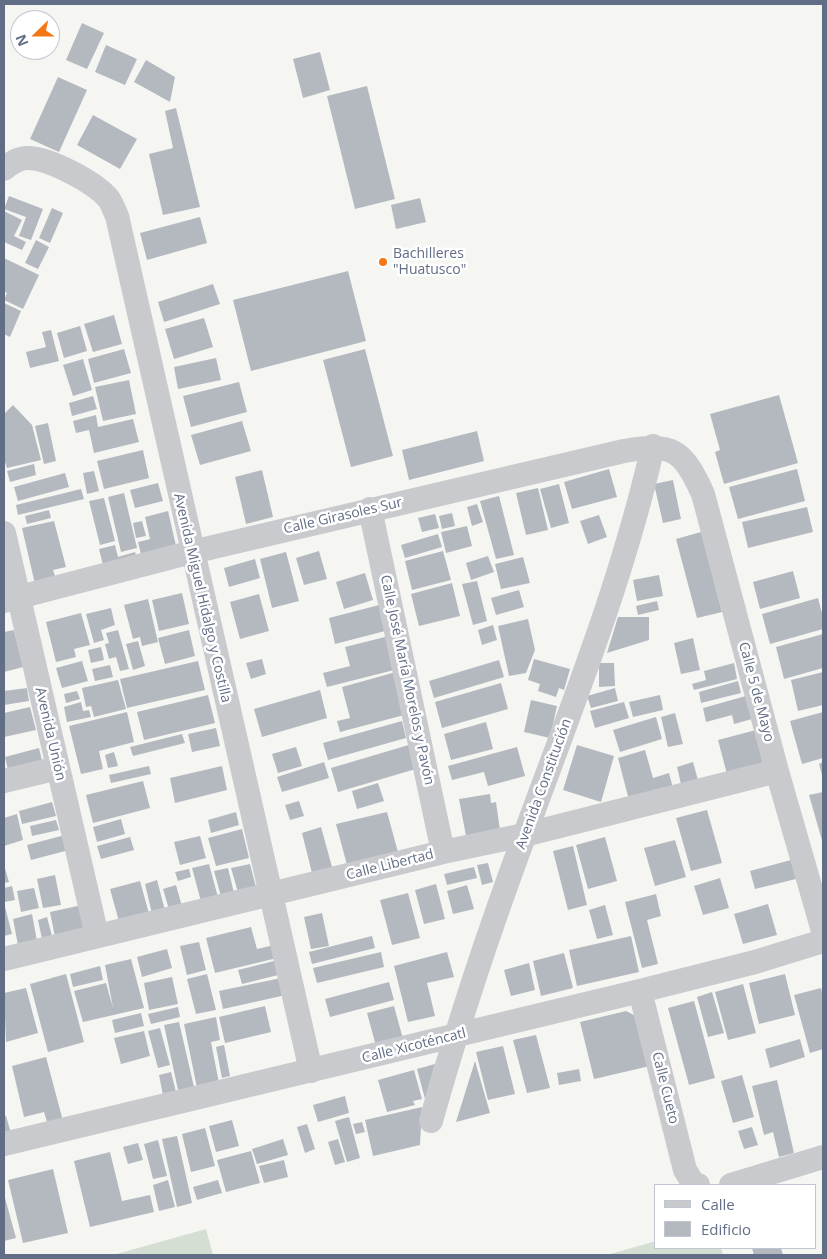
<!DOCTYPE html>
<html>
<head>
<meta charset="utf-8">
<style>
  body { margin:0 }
  #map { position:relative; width:827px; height:1259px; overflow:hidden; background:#f5f6f2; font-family:"Open Sans",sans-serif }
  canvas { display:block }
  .frame { position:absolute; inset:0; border:5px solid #626e86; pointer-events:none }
  .legend { position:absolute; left:654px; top:1184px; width:162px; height:65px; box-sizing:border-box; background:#fff; border:1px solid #c0c5cf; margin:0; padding:6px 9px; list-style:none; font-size:15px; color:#626e86 }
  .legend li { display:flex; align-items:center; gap:10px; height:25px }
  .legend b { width:25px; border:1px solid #c0c5cf }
  .north { position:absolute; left:10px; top:10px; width:50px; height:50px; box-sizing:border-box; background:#fff; border:1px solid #c0c5cf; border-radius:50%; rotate:248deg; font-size:14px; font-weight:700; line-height:20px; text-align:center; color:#626e86 }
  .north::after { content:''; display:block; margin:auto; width:18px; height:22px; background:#f47614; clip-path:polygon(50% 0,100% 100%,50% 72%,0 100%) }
</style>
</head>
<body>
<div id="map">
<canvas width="827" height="1259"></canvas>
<div class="frame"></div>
<ul class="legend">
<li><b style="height:6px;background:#c8cace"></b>Calle</li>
<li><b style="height:14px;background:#b4b9c0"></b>Edificio</li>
</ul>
<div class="north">N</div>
</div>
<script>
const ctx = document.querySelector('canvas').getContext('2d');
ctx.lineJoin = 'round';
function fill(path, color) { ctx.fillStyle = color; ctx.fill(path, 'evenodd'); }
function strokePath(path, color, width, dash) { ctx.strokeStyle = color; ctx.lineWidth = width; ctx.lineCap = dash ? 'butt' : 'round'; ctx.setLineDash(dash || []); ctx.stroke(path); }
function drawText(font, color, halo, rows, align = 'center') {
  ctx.font = font + ' "Open Sans",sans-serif'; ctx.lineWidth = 5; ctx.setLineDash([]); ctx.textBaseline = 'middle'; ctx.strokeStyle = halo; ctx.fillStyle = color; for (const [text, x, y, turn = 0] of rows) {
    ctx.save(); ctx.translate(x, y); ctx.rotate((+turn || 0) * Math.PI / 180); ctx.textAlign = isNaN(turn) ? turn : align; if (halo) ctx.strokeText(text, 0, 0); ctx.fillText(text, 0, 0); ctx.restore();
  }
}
fill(new Path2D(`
  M206,1229L213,1255H113Z
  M656,1241V1248H721L723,1255H607Z`), '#d4ded2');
fill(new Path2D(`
  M82,23L104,33L87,69L66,60Z
  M106,45L137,59L125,85L95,72Z
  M320,52L330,90L303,98L293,59Z
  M146,60L175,77L170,102L134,82Z
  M58,77L87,90L59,152L30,139Z
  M367,86L395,199L355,209L327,96Z
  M176,108L200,207L163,215L149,154L173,148L165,111Z
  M93,115L137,139L120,169L77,145Z
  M9,196L43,209L31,240L19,236L26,217L4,209Z
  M420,198L426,222L396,229L391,205Z
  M52,208L63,213L50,243L39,238Z
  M4,211L22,220L14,236L26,242L22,250L4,242Z
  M200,217L207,243L147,260L140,233Z
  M36,240L49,247L38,269L25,263Z
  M4,258L39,275L23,309L4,300L7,293L4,291Z
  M348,271L366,341L251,371L233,300Z
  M213,284L220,304L164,322L158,302Z
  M4,303L21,311L10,337L4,334Z
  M114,315L122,344L93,352L84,324Z
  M204,318L213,347L174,359L165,329Z
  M80,326L87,351L64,358L57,333Z
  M51,330L59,361L30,368L26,352L46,347L42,332Z
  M124,349L131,373L94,383L88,359Z
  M365,349L393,456L351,467L323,360Z
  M216,358L221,380L178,389L174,367Z
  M83,359L92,390L73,396L63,365Z
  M129,380L136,414L103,421L95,387Z
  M239,382L247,412L191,427L183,396Z
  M779,395L798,463L724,484L715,452L720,450L710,414Z
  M93,396L97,409L72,416L69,403Z
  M13,405L32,425L41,460L7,468L4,459V414Z
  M96,415L98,427L133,419L139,442L94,453L89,430L76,433L73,421Z
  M242,421L251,451L200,465L191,435Z
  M48,423L56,461L44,464L35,426Z
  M477,431L484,461L409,480L402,450Z
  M143,450L149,478L104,489L97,461Z
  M34,464L36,475L10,482L7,471Z
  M609,469L617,497L572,509L564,482Z
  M797,469L805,501L738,519L729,487Z
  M262,470L273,517L246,524L235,477Z
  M94,471L99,491L87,494L83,473Z
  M65,473L69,487L18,501L14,487Z
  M673,480L681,519L663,523L654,484Z
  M158,483L163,501L135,508L130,490Z
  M559,484L569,523L551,528L540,489Z
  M538,488L548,530L526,535L516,493Z
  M81,489L84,499L18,515L16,505Z
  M124,493L137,548L121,552L108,497Z
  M499,496L514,555L496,559L480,501Z
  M104,498L115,541L100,545L89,501Z
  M477,504L483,522L472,526L467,507Z
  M807,507L813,532L748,548L742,522Z
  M49,510L51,518L27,524L25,516Z
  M168,511L177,550L142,558L138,542L150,539L145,517Z
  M452,513L455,526L442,529L439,516Z
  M435,514L439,528L422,532L418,518Z
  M599,515L607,537L588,544L580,521Z
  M54,521L66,567L53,570L56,579L35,584L22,528Z
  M142,521L146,536L136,538L133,523Z
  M467,526L472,546L446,553L441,532Z
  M701,532L722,612L697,618L676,539Z
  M438,534L442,547L405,558L401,545Z
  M115,545L118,557L135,552L137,559L104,569L99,549Z
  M319,551L327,579L304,585L296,558Z
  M443,551L451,580L412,590L405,561Z
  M286,552L299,601L272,608L260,559Z
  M488,556L494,572L471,580L466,563Z
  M523,557L530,583L501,589L495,564Z
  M255,559L260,578L229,587L224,568Z
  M793,571L800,598L760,609L753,582Z
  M365,573L373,600L344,609L336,582Z
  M659,575L663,596L637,601L633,580Z
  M477,581L487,621L473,625L462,584Z
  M452,583L460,616L419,626L411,594Z
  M519,590L524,607L496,615L491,598Z
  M182,593L189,624L159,631L152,600Z
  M259,594L269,631L240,639L230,602Z
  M818,598L823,617V629L770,644L762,614Z
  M148,599L158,642L142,646L140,637L133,639L124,605Z
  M657,601L659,610L638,615L636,606Z
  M383,604L389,630L335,644L329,618Z
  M111,608L115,625L101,630L104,640L94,643L86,614Z
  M81,613L90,645L74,649L76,657L56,662L46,622Z
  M618,617H649V640L607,653Z
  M528,619L535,650L526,673L509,676L498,626Z
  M493,625L497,640L482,645L478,630Z
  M14,630L23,667L4,672V632Z
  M118,630L129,669L120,671L116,657L109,659L105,644L109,643L106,633Z
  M189,630L195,656L165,664L158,638Z
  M823,634V668L784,679L776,647Z
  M389,636L398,669L327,687L323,673L350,666L345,647Z
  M693,638L700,670L681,674L674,643Z
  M138,641L145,666L133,670L126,644Z
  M101,647L104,660L91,663L88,650Z
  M262,659L266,674L251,679L246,663Z
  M534,659L570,669L564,690L559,688L556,697L538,691L540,684L528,680Z
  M499,660L504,677L434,698L429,681Z
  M82,661L88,681L62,688L56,668Z
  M198,661L205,690L127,708L120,679Z
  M599,663H614L615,686L599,687Z
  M734,663L737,679L694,690L692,684L706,680L704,671Z
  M110,665L113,677L95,681L92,669Z
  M396,672L408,714L340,732L337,721L350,718L342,687Z
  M823,672V705L798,711L791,680Z
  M118,680L126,709L94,717L91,706L86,707L82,688Z
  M738,681L741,693L701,703L699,692Z
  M501,683L508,709L442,728L435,702Z
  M27,688L29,701L4,705V691Z
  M615,688L618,701L591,708L587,696Z
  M320,690L327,718L262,737L254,709Z
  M77,691L80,699L66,703L64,694Z
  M208,695L215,723L144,740L137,712Z
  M660,695L663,710L633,717L629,702Z
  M746,696L752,719L734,724L732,715L706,722L703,708Z
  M531,700L557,706L550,738L524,732Z
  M81,702L83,711L89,710L91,717L67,722L64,707Z
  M624,702L629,718L595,728L590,711Z
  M30,707L36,730L4,737V713Z
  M127,712L134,742L99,751L103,769L81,774L69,726Z
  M823,712V758L802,764L790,721Z
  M675,713L683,744L668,747L661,717Z
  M656,717L662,739L620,752L613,730Z
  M402,721L406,738L328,760L323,743Z
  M486,722L493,749L451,760L444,734Z
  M216,728L220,746L192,752L188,734Z
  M756,730L765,765L727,774L718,740Z
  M182,734L185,743L133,756L130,747Z
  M412,744L419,768L338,792L331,768Z
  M577,745L614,756L601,802L563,790Z
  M296,747L302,766L278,773L272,754Z
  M517,747L525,776L488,786L484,772L452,780L448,766Z
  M39,748L43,765L9,774L5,757Z
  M645,750L653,778L669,773L673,788L629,800L618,758Z
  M114,752L118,766L108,768L105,755Z
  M324,762L329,778L282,792L277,777Z
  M693,762L698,780L681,784L677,767Z
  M823,762V779L819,764Z
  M149,766L151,774L111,783L109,775Z
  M222,766L227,790L175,803L170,778Z
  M143,781L150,808L93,823L86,795Z
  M378,783L384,801L357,809L352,791Z
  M823,792V844L809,795Z
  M490,794L491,803L496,802L500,830L466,836L459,799Z
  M299,801L304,816L290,820L285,805Z
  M52,802L56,816L22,824L19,811Z
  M707,810L722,863L691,871L676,818Z
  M236,812L239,825L211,833L208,820Z
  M387,812L398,852L347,865L336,824Z
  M17,814L23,840L4,846V818Z
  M121,819L125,834L97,842L93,827Z
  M56,820L59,830L32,836L30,826Z
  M321,827L332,867L312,873L302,833Z
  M242,829L249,858L216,866L208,838Z
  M65,835L69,850L31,860L27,845Z
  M200,836L206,858L180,865L174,842Z
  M130,837L134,850L101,859L97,846Z
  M605,837L617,881L588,889L576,845Z
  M675,840L686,877L655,886L644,848Z
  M573,846L587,905L568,910L553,851Z
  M791,860L796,879L755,889L750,871Z
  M488,863L493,882L482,885L477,865Z
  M209,864L219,901L202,905L192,868Z
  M250,864L257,891L239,896L231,868Z
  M4,865L9,882L4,883Z
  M474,867L477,878L447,885L444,874Z
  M228,868L235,897L222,900L214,871Z
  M189,869L191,877L178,881L175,872Z
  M55,875L61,905L43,908L37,879Z
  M720,878L729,908L703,915L694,886Z
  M157,880L166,914L153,918L145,884Z
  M140,881L150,917L120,925L110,889Z
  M436,884L445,919L424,924L415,890Z
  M176,885L183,910L170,913L163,889Z
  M467,885L474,909L453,914L447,891Z
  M12,886L15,900L4,902V888Z
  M34,888L39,908L21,912L17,891Z
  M408,893L420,938L392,945L380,900Z
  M656,894L661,916L647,920L658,964L642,968L625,902Z
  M4,903L12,934L4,936Z
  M768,904L777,935L743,944L734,914Z
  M82,905L87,931L55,937L50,912Z
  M605,905L613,935L597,939L589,910Z
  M322,913L329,946L311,949L304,917Z
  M32,914L37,941L18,945L13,919Z
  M47,917L52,936L42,939L38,920Z
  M251,927L257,949L274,945L277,958L215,973L206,938Z
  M372,936L375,948L312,964L309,952Z
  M631,936L639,972L577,986L569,950Z
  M199,942L206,970L187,975L180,946Z
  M167,949L172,968L142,977L137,957Z
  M381,952L384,967L317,983L313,968Z
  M447,952L454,977L427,983L435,1016L408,1022L394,966Z
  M564,953L573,988L541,996L533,961Z
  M131,959L144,1008L83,1022L74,991L106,983L113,1008L105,965Z
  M278,960L282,974L242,984L238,970Z
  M529,963L535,990L511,996L504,970Z
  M100,966L103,980L73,987L70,974Z
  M66,974L84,1042L48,1052L30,984Z
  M207,974L216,1010L196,1014L187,979Z
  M785,974L795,1015L759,1024L749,983Z
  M172,977L178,1004L149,1010L144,983Z
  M281,978L286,995L223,1009L219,991Z
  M389,982L394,1000L330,1017L325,999Z
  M743,984L756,1033L728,1040L715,992Z
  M26,988L38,1033L6,1042L4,993Z
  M821,988L823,997V1049L810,1053L794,995Z
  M712,992L724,1033L708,1037L697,997Z
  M694,1001L715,1078L689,1085L668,1008Z
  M265,1006L271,1032L225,1043L219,1017Z
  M394,1006L403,1039L376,1046L367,1013Z
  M178,1007L180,1017L151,1024L148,1014Z
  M626,1011L638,1017L650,1066L594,1079L580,1022Z
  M141,1013L144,1026L115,1033L112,1020Z
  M216,1017L220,1040L211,1042L219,1083L197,1088L184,1024Z
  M179,1022L194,1087L178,1090L164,1025Z
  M160,1028L170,1065L158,1068L148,1031Z
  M144,1031L150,1056L121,1064L114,1038Z
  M536,1035L550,1088L527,1093L513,1040Z
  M800,1039L805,1057L770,1068L765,1049Z
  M224,1045L230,1076L222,1078L216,1047Z
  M503,1046L515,1094L488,1100L476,1052Z
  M46,1057L63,1121L48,1125L44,1112L24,1117L12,1066Z
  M475,1061L490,1113L456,1122Z
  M435,1064L425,1099L417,1069Z
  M579,1069L581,1081L559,1085L557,1073Z
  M414,1070L422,1099L413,1101L415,1105L387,1112L378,1080Z
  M171,1072L176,1092L163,1095L159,1075Z
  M742,1075L754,1117L733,1123L721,1081Z
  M777,1080L794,1153L779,1157L773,1132L764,1135L752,1086Z
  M345,1096L349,1113L318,1122L313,1105Z
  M422,1107L420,1145L373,1156L365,1120Z
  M4,1116H6L11,1133L4,1135Z
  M349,1117L360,1158L347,1162L335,1121Z
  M232,1120L239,1146L216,1152L209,1126Z
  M362,1122L365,1132L356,1134L353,1124Z
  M307,1124L315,1149L305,1153L297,1127Z
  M752,1127L758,1145L744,1149L738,1131Z
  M205,1128L215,1166L191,1172L182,1134Z
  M177,1136L192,1203L177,1207L162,1139Z
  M283,1139L288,1155L257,1164L252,1149Z
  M338,1139L345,1162L335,1165L328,1142Z
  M158,1140L167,1176L153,1179L144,1144Z
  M138,1143L143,1160L128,1164L123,1147Z
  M251,1151L260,1183L226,1192L217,1160Z
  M110,1152L122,1201L150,1195L154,1212L90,1227L74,1161Z
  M284,1160L288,1177L264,1183L259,1166Z
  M53,1169L68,1233L23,1243L8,1180Z
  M168,1180L175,1207L159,1211L153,1185Z
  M218,1180L222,1193L197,1200L193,1187Z
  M4,1194L16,1238L4,1241Z
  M752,1248H781L783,1255H754Z`), '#b4b9c0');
strokePath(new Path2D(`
  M4,169C11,163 18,158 28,158C49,158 94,182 108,198C112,203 114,210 117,216L311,1071
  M370,509L443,852
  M4,533L97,936
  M4,601L192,552L624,451C672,443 682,448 703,494L777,771L823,931
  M4,781L58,768
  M4,959L443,852L524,835L777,771
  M640,991L685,1170L693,1183L698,1185
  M431,1121C458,1024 490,928 525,834C572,706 623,579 653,446
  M4,1144L640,991L755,962L823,941
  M731,1185L823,1157`), '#c8cace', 24);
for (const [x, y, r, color] of [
  [383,262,5,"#f47614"]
]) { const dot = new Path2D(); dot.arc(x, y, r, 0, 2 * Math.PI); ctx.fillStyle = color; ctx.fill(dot); strokePath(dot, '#fff', 2); }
drawText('14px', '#626e86', '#fff', [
  ["Bachilleres",393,254],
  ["\"Huatusco\"",393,270]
], 'left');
drawText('14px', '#626e86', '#fff', [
  ["Calle Girasoles Sur",343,516,-13],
  ["Avenida Miguel Hidalgo y Costilla",202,598,77],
  ["Calle José María Morelos y Pavón",407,680,78],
  ["Calle 5 de Mayo",756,692,75],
  ["Avenida Unión",50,734,77],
  ["Avenida Constitución",544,784,-70],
  ["Calle Libertad",390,865,-14],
  ["Calle Xicoténcatl",414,1046,-14],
  ["Calle Cueto",665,1088,76]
]);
</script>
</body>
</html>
